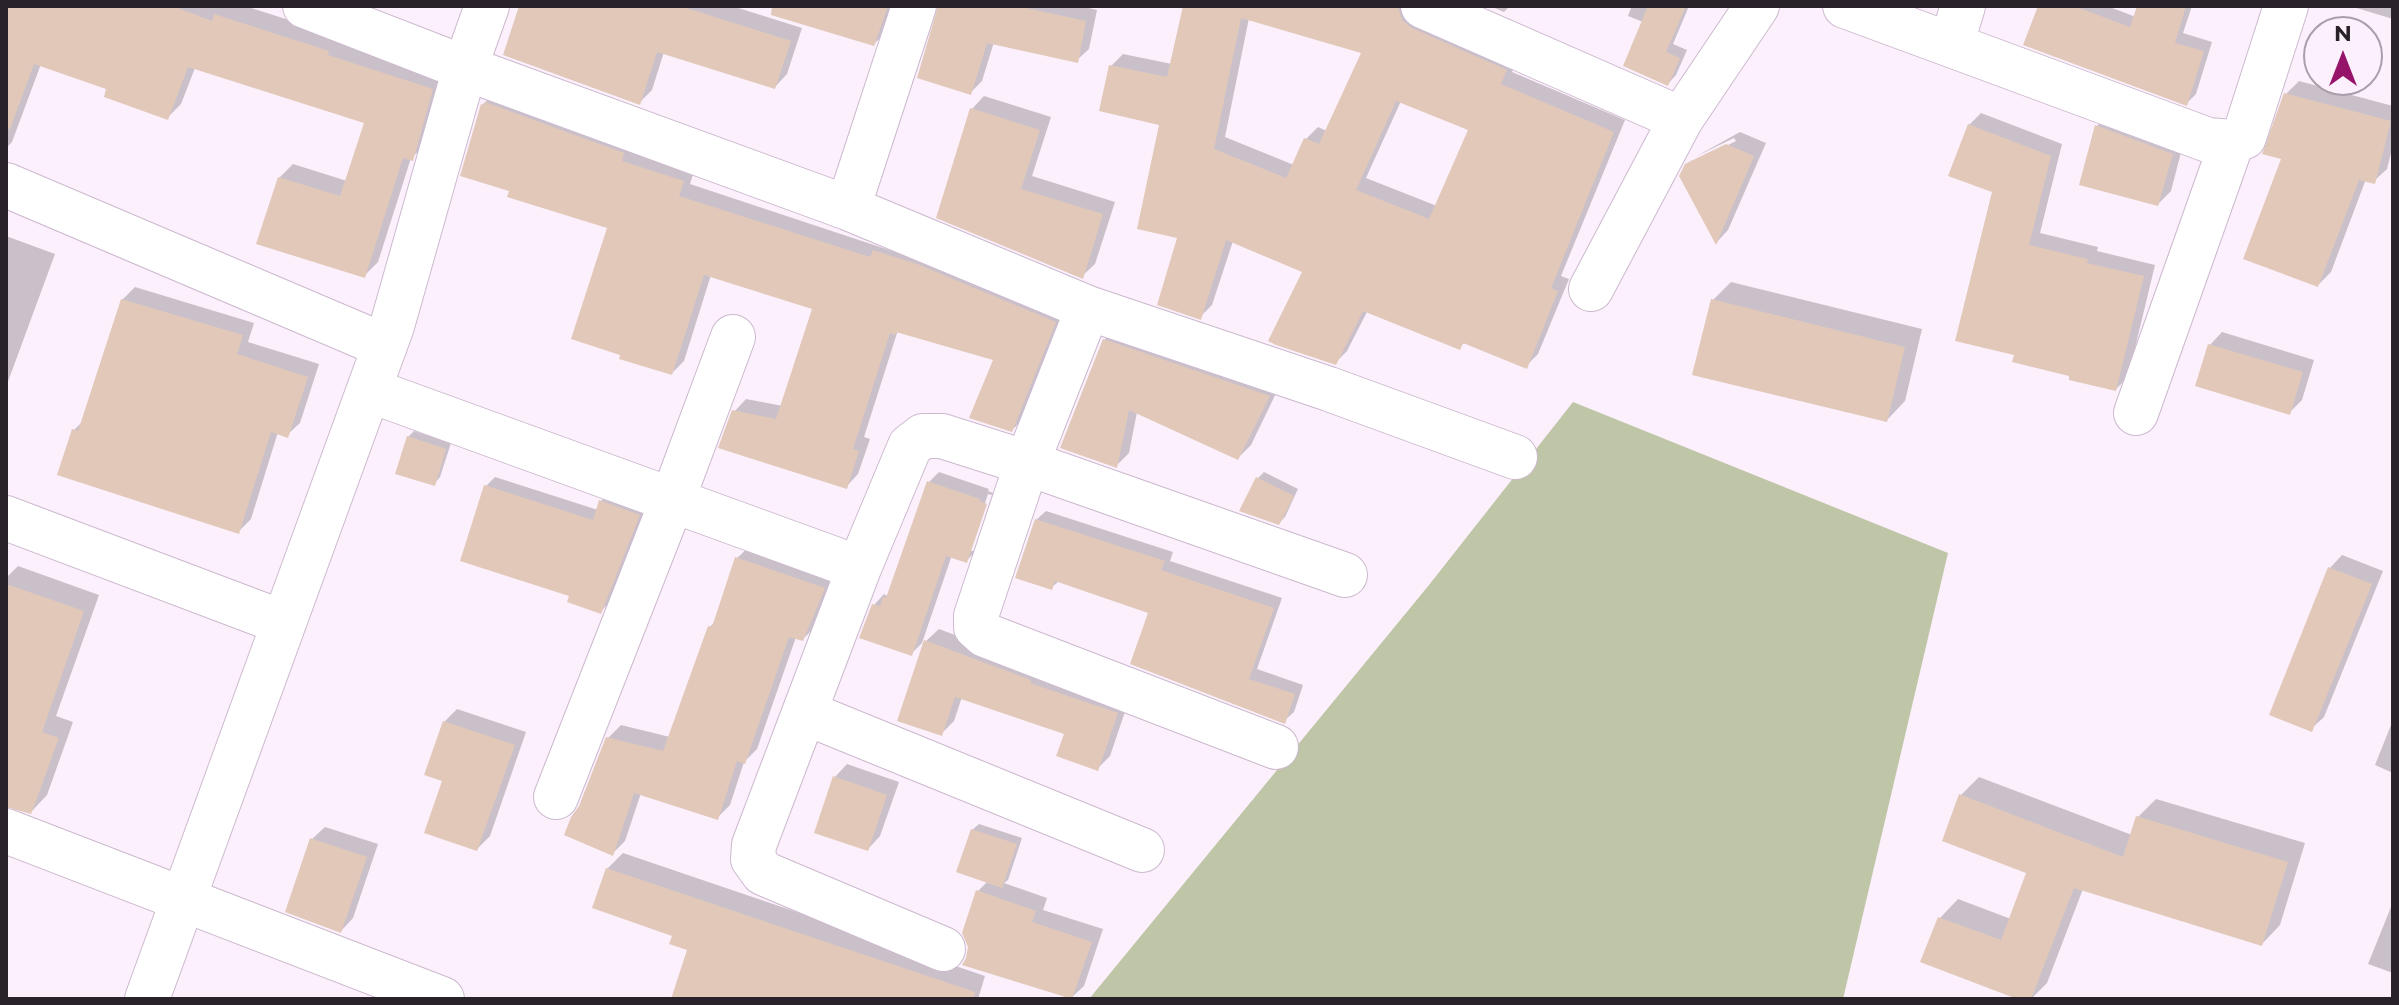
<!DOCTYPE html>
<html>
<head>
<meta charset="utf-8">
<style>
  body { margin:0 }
  #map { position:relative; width:2399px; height:1005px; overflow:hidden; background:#fcf0fd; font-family:Montserrat,sans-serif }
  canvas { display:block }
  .frame { position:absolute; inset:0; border:8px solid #29222a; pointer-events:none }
  .north { position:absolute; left:2303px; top:16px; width:80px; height:80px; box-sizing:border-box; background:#fcf0fd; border:2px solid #a89ea9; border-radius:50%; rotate:0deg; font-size:22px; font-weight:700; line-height:32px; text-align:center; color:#29222a }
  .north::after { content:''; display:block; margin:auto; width:28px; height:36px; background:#96136a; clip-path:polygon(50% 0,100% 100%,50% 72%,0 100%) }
</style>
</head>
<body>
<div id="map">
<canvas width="2399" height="1005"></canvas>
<div class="frame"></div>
<div class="north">N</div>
</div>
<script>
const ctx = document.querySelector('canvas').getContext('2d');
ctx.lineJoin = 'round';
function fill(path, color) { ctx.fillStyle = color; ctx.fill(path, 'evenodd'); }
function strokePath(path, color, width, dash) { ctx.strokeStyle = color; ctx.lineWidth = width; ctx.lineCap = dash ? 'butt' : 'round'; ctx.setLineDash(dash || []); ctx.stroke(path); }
fill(new Path2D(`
  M1573,402L1948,553L1843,999H1089L1429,585Z`), '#bfc6a7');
fill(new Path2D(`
  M6,6H245L342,37L446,75L426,145L411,158L378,262L364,276L279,178L293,164L347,181L366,121L195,68L181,104L167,118L109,88L41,64L12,142L6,148Z
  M521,6H732L802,28L787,74L775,87L664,52L652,90L639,103Z
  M794,6H894L886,32L874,44Z
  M940,6H1080L1097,10L1089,49L1077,60L994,42L982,81L970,93Z
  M1185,6H1413L1518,58L1512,72L1625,120L1561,276L1569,279L1538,354L1526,366L1465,342L1460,347L1368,310L1347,351L1335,363L1305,271L1233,241L1212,305L1200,317L1180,237L1161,123L1111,66L1123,54L1172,64ZM1249,18L1364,52L1327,131L1318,127L1306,139L1294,165L1225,137ZM1401,101L1470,129L1437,206L1366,178Z
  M1490,6H1510L1504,12Z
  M1627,6H1689L1673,44L1687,50L1676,75L1668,84L1643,22L1628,16L1631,8Z
  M2040,6H2107L2136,17L2139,6H2192L2183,33L2212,42L2196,94L2187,103Z
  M2350,6H2393V19Z
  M2299,81L2393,106V145L2387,169L2374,181L2366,179L2331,272L2318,285L2283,157L2286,94Z
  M495,93L695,168L690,184L1067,309L1024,418L1012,430L996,359L898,330L864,437L870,439L858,474L846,487L734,412L746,399L783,406L815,307L711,275L684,361L672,373L609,226L512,189L482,105Z
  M984,96L1051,117L1032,176L1115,202L1095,264L1082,276L939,217L972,109Z
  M1981,113L2062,144L2040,233L2098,247L2097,251L2155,265L2128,377L2116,389L1994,191L1969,125Z
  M2110,113L2184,141L2171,191L2158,204L2097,126Z
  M1740,132L1766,143L1728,230L1717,242L1687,166L1692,160V163L1736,141L1734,138L1695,157Z
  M6,236L55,254L6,387Z
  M1731,282L1922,329L1905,401L1887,420L1713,300Z
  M135,287L254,323L248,342L319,364L300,423L287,435L278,432L251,519L238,532L74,430L84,420L122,300Z
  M1117,328L1281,383L1251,445L1238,458L1137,412L1129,453L1116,466L1104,340Z
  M2222,332L2314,360L2302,400L2289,413L2210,345Z
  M414,431L451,443L440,477L434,484L408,437Z
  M939,472L989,489L988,491L996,494L977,550L967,560L952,555L922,643L912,653L874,605L884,594L887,596L929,482ZM988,494L992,495L974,551H969Z
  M1264,472L1298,489L1285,517L1279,523L1258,478Z
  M495,477L598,510L601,501L610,492L648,506L610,602L600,612L486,486Z
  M1046,511L1173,552L1170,561L1282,598L1257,669L1303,685L1294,712L1284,721L1151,611L1059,581L1051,588L1036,520Z
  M750,546L836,575L816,626L803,639L796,637L757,749L744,762L730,805L717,818L641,793L625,841L613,853L581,807L608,738L621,725L670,737L710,627L716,620L737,558Z
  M2342,555L2383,571L2324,717L2311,729L2330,568Z
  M18,566L99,595L56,716L73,722L47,795L31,812L6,805V578Z
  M939,629L1129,700L1110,756L1098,768L1066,733L962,697L954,721L941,734L926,641Z
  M457,709L526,732L490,836L477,849L444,780V722Z
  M2393,720V773L2375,765Z
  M847,764L899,782L880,836L868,849L835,777Z
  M1979,777L2132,835L2138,817L2156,799L2305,843L2280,925L2262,944L2083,889L2047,983L2031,999H2023L1940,918L1958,899L2011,919L2029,872L1961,795Z
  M979,824L1022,838L1008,880L1004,883L1047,898L1043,910L1103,929L1084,986L1071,998L968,959L978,891L988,881L972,830Z
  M325,827L378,844L353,918L341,931L312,839Z
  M623,853L985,976L978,999H673L690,948L607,869Z
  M2393,902V973L2368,964Z`), '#0003');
fill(new Path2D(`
  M6,6H173L212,21L214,14L329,51L328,55L433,89L413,161L403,158L365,278L256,244L278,177L340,196L364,123L188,67L168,120L104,97L106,89L34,64L10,129L6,128Z
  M519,6H680L791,41L775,89L657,52L640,105L503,55Z
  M772,6H888L874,46L771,15Z
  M938,6H1017L1086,21L1078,63L987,43L971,95L917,78Z
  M1183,6H1398L1402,20L1412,28L1507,70L1501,84L1614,132L1551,288L1558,291L1527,369L1463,343L1460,350L1363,311L1336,365L1276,345L1268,341L1302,272L1226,240L1201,320L1157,305L1177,238L1137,229L1159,125L1099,111L1109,65L1167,77ZM1241,18L1361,53L1319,144L1304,138L1286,178L1214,149ZM1396,101L1468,130L1429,219L1356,190Z
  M1648,6H1686L1666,52L1680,58L1668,86L1623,66Z
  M2038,6H2074L2130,27L2137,6H2186L2175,43L2204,51L2187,106L2023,45Z
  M2284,93L2391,121L2375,184L2359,180L2318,287L2243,259L2281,159L2262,154Z
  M485,102L624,153L622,161L684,181L679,196L870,257L873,250L917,264L1056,322L1012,432L969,418L993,360L896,332L895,335L890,333L853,449L859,451L847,489L718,448L732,410L776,419L812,309L704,275L672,375L619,359L620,355L571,339L607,228L507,197L509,191L460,176L481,104L484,105Z
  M970,108L1040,130L1021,189L1103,214L1083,279L936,218Z
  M1968,124L2051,156L2029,245L2088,259L2087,263L2144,276L2116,391L2069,380V376L2012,362L2014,355L1955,341L1992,192L1948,176Z
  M2095,125L2173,154L2158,206L2079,185Z
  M1726,144L1754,156L1716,245L1679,176L1685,164Z
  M121,299L243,335L237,354L308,377L288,438L271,432L239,534L57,475L72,429L78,431Z
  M1711,299L1905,347L1887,422L1692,375Z
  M1103,339L1270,396L1238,460L1129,410L1117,468L1060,448Z
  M2208,344L2303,372L2290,415L2195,386Z
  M407,436L446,449L435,486L395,474Z
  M1256,477L1294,496L1279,525L1239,511Z
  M927,481L980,499L979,501L987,504L967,563L946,556L912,656L859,638L872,604L880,606L883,597L886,598Z
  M484,485L593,520L599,500L640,515L601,614L567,602L569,596L460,561Z
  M1035,519L1165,561L1161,570L1274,608L1249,679L1295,694L1285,724L1130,664L1148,613L1055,581L1052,590L1015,578Z
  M735,557L825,588L803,641L789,637L745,764L737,761L718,820L634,793L613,856L564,835L571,817L579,806L606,737L663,751L708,626L712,627Z
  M2328,567L2372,584L2312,732L2269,715Z
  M6,584L84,611L42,732L59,738L31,814L6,807Z
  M924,640L1031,680L1030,683L1118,713L1098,771L1056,756L1064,734L955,697L942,736L897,721Z
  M443,721L515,745L477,851L424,833L442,781L424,775Z
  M833,776L887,795L868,851L814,833Z
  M1959,794L2123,857L2136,816L2288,862L2262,946L2074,888L2031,999H2017L1920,962L1938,917L2001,940L2026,873L1942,841Z
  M971,829L1017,844L1002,888L956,872Z
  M310,838L367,857L341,933L285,912Z
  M606,868L975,992L974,999H671L687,950L669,944L672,936L592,908Z
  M976,890L1036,911L1032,922L1092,942L1072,999L962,965L966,958L968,947L962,933Z`), '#e1c8b8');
const minor = new Path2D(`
  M305,6L465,68L848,208L1088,308L1329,389L1515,457
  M1423,6L1681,119
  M1845,6L1951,45L1963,6
  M1951,45L2208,140L2232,142L2244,137L2286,6
  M6,185L385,346
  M848,208L914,6
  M1591,289L1681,119L1757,6
  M369,390L859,568L910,446L923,436H942L1027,463L1088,308
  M2136,413L2232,142
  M6,518L284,623
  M859,568L754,845L753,859L763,873L943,949
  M806,713L1142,850
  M1276,747L985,635L976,627V616L1027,463L1345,575
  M556,797L672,501L733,337
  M6,831L442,999
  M147,999L392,326L465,68L487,6`);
strokePath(minor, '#ccb9ce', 46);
strokePath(minor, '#fff', 44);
</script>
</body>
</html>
